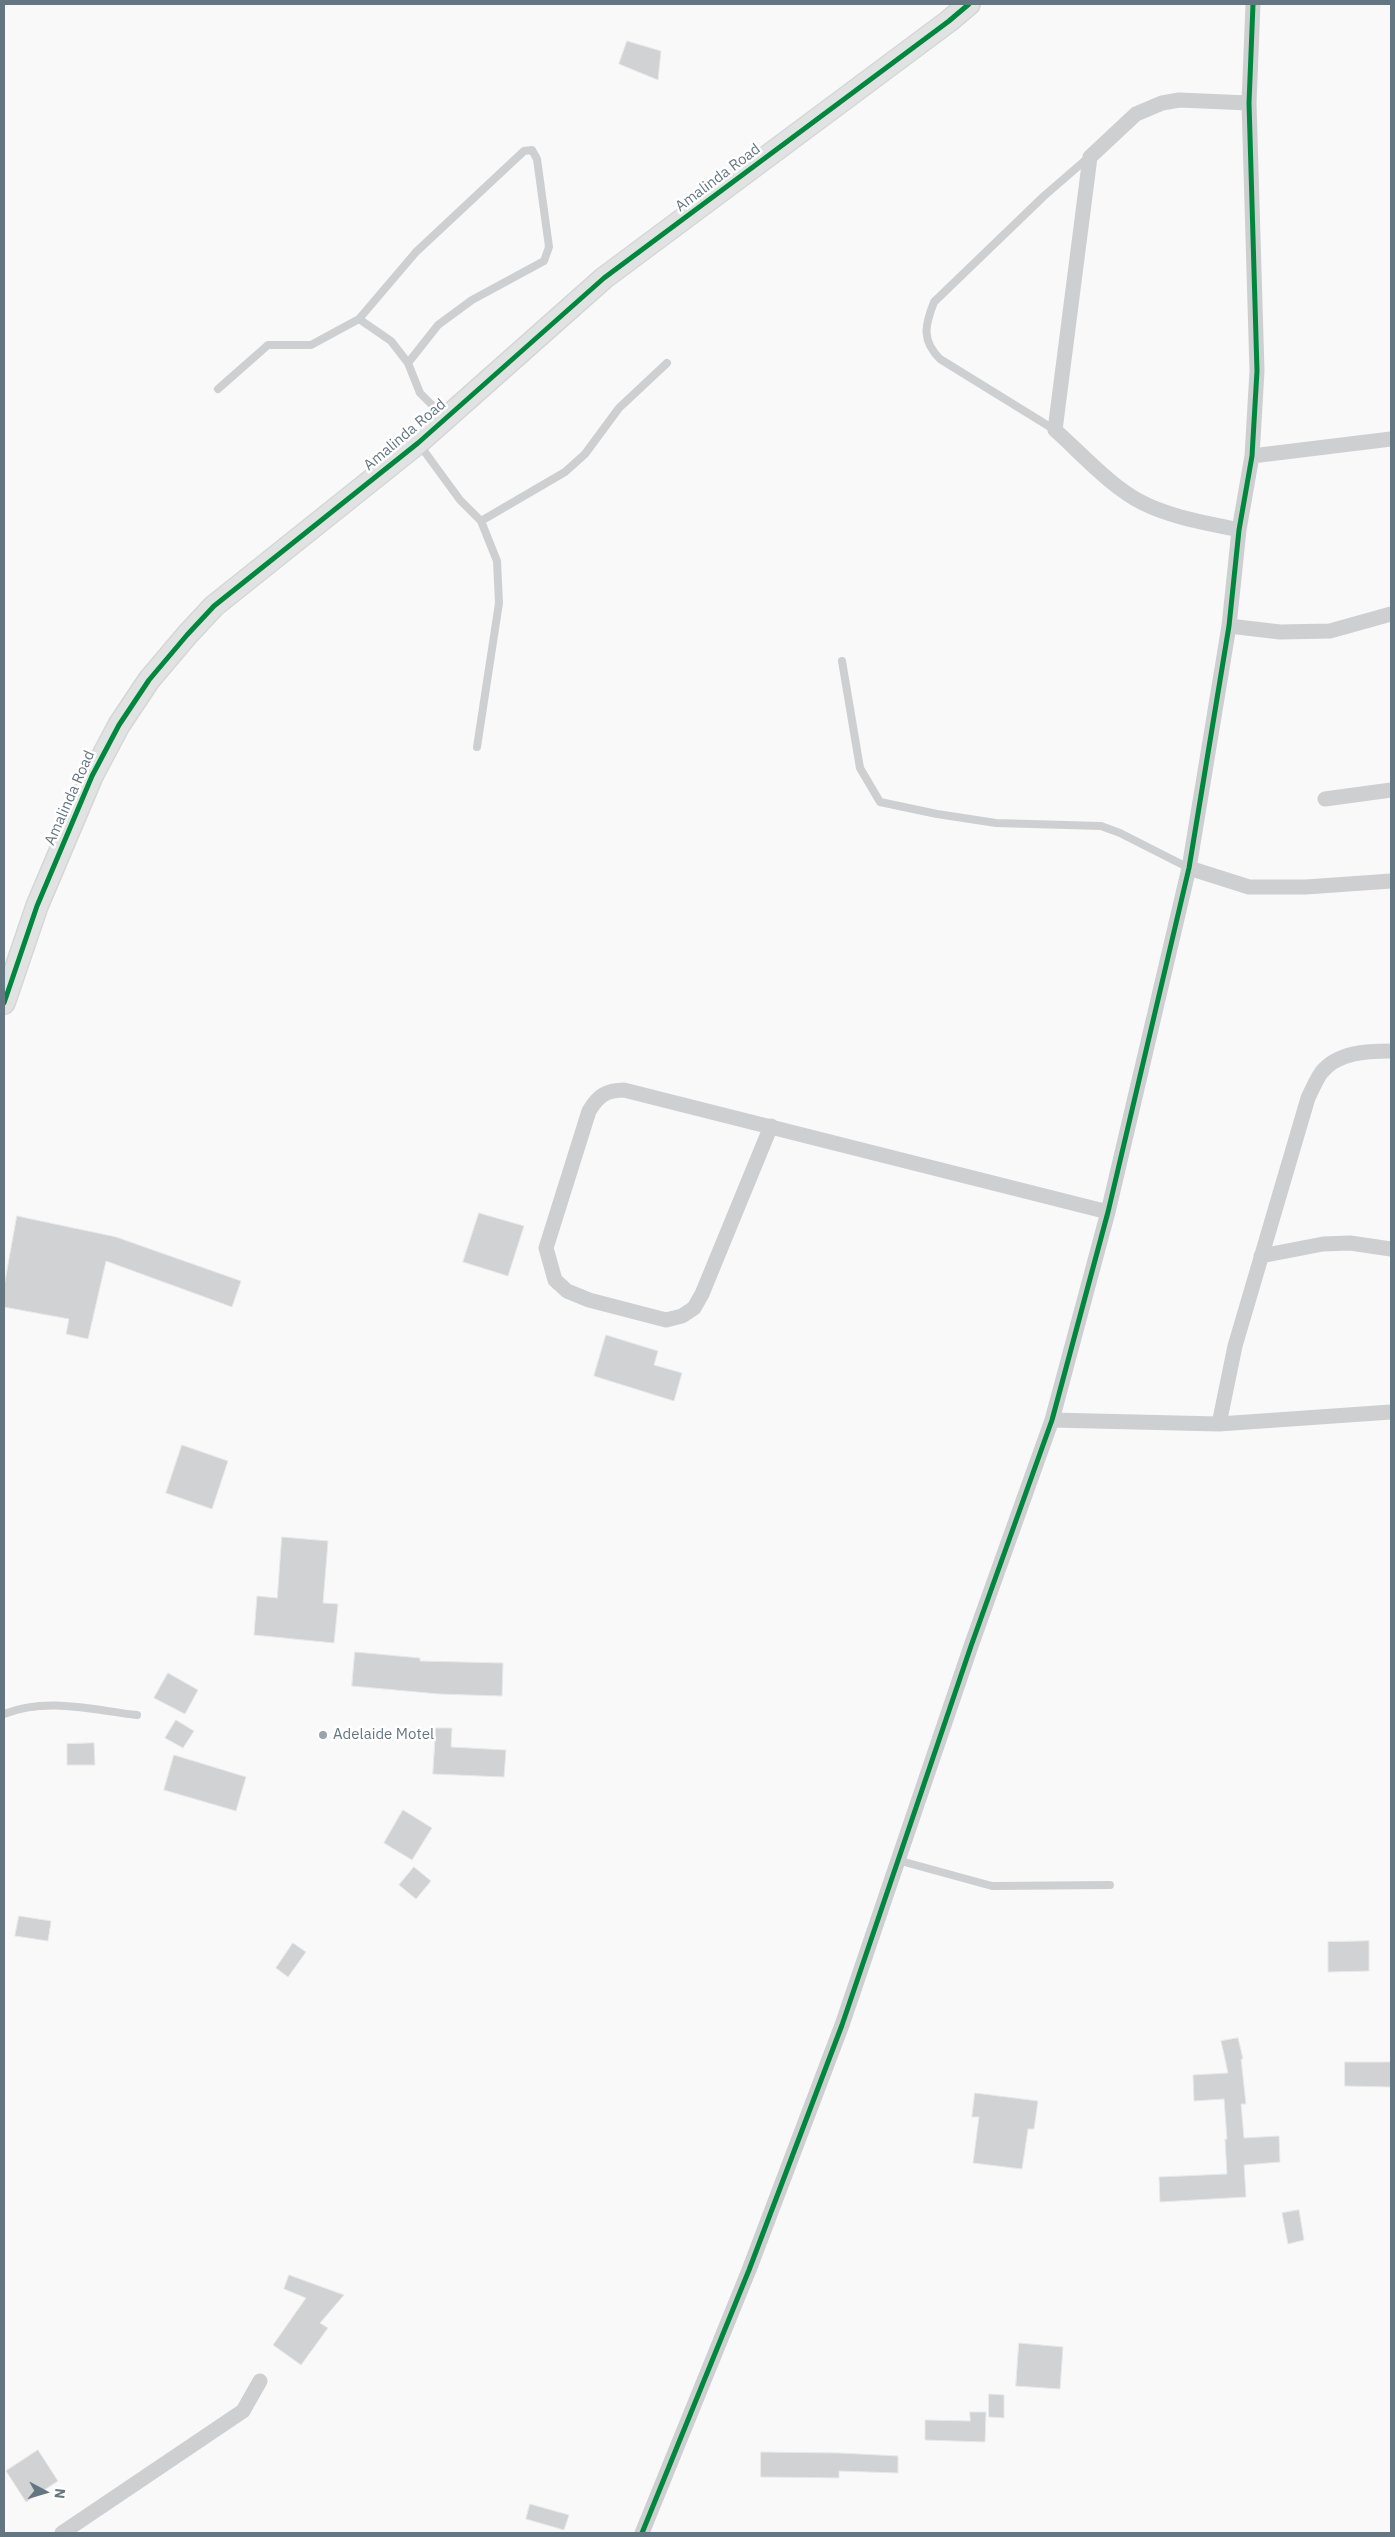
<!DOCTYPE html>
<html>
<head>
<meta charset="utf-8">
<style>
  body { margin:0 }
  #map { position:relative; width:1395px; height:2537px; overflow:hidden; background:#f9f9f9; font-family:"IBM Plex Sans",sans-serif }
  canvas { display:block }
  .frame { position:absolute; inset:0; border:5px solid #657683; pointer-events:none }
  .north { position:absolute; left:20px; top:2467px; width:50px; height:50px; -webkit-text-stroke:4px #fff; paint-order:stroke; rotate:96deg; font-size:14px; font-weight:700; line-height:20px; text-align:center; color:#657683 }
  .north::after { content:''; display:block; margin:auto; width:18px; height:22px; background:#657683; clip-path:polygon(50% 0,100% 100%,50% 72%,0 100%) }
</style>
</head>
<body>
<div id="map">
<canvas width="1395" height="2537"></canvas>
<div class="frame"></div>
<div class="north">N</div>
</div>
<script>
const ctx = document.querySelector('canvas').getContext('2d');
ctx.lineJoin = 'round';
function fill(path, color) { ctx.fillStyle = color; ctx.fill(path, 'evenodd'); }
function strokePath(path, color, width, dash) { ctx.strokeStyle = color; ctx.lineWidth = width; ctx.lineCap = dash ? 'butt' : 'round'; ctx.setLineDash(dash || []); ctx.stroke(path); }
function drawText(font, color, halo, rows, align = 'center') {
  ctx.font = font + ' "IBM Plex Sans",sans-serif'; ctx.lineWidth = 5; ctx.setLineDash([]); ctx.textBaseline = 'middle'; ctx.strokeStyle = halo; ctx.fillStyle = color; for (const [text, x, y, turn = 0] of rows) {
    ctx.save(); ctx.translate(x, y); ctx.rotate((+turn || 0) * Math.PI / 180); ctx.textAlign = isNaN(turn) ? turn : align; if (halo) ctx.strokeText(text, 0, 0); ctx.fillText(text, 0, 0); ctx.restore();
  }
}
const building = new Path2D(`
  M627,41L661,51L658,80L619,64Z
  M479,1213L524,1226L508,1276L463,1262Z
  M17,1216L116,1237L241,1281L232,1307L106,1261L88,1339L66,1334L69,1319L4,1307V1287Z
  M606,1335L658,1351L654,1365L682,1373L674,1401L594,1376Z
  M182,1445L228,1461L212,1509L166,1493Z
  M282,1537L328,1541L323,1603L338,1604L334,1643L254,1635L257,1596L277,1598Z
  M355,1652L420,1658V1661L503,1663L502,1696L439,1694L352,1686Z
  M168,1673L198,1690L185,1714L154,1698Z
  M176,1720L194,1731L183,1748L165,1738Z
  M436,1728H452L451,1747L506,1750L504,1777L433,1774Z
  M94,1743L95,1765H67V1744Z
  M174,1755L246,1777L236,1811L164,1790Z
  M403,1810L432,1828L412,1860L384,1843Z
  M414,1867L431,1881L416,1899L399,1885Z
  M19,1916L51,1921L48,1941L15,1936Z
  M1369,1941V1971L1328,1972V1942Z
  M293,1943L306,1952L288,1977L276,1968Z
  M1238,2038L1243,2059H1241L1246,2104H1241L1244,2138L1279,2136L1280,2162L1244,2165L1246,2197L1160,2202L1159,2177L1227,2174L1225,2139H1227L1224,2099L1194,2101L1193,2075L1228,2073L1221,2041Z
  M1345,2062H1391V2087L1345,2086Z
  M975,2093L1038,2101L1034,2129H1028L1022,2169L973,2163L979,2117H972Z
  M1299,2210L1304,2240L1288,2244L1282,2213Z
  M289,2275L344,2295L320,2323L328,2328L301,2365L273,2345L306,2298L284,2289Z
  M1019,2343L1063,2347L1060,2389L1016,2386Z
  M989,2394L1004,2395V2418L989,2417Z
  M970,2412H986L985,2442L925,2440V2420L970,2421Z
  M38,2450L58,2481L26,2502L6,2471Z
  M761,2452L840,2453L898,2456V2473L839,2471V2478L761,2477Z
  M530,2504L569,2515L564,2530L526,2519Z`);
fill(building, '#d0d2d3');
strokePath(building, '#e8e8e8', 1);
const secondary = new Path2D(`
  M4,1003L37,906L92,776L119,725L149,680L187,635L214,606L418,443L604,278L949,21L969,4`);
strokePath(secondary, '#d5d6d7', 24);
strokePath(new Path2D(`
  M408,363L438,325L472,300L544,261L549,247L537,159L532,150L524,151L416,252L359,319L391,341L408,363L420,393L445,418
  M218,389L268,345H311L359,319
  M1055,430L940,359C921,340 925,325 934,302L1044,196L1089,157
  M419,444L460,500L481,521L497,561L499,603L477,747
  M481,521L565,472L585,454L619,408L667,363
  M842,661L860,768L880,802L937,814L996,823L1101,826L1120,833L1189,868
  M4,1714C47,1697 92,1710 137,1715
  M897,1860L992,1886L1110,1885`), '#cecfd0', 8);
strokePath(new Path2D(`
  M1252,456L1391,439
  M1239,530C1208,523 1173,518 1143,503C1112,488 1081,453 1055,430L1090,157L1136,114L1162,103L1179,100L1249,103
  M1229,626L1280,632L1330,631L1391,614
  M1325,799L1391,790
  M1189,868L1249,887H1306L1391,881
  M771,1126L702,1294L694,1308L682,1316L666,1320L589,1300L567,1291L555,1280L546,1248L589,1111C598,1096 606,1090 624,1090L1108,1212
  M1261,1256L1323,1244L1350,1243L1391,1249
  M1052,1420L1219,1424L1391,1412
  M1219,1424L1235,1346L1308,1098C1312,1090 1316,1080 1321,1073C1337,1052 1367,1051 1391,1051
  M62,2533L243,2411L260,2381
  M642,2533L749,2270L842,2025L971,1646L1052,1420L1108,1212L1189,868L1229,626L1239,530L1252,456L1257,371L1249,103L1253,4`), '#cecfd0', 15);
strokePath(secondary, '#e1e2e2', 21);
strokePath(new Path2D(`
  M4,1003L37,906L92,776L119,725L149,680L187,635L214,606L418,443L604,278L949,21L969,4
  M642,2533L749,2270L842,2025L971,1646L1052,1420L1108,1212L1189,868L1229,626L1239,530L1252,456L1257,371L1249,103L1253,4`), '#00873e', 5);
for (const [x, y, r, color] of [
  [323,1735,5,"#99a4ac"]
]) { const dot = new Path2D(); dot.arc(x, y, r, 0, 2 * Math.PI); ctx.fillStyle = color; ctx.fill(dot); strokePath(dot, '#fff', 2); }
drawText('15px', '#657683', '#fff', [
  ["Amalinda Road",718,178,-37],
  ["Amalinda Road",405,435,-40],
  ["Amalinda Road",70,798,-66]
]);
drawText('15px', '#657683', '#fff', [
  ["Adelaide Motel",333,1735]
], 'left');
</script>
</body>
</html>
